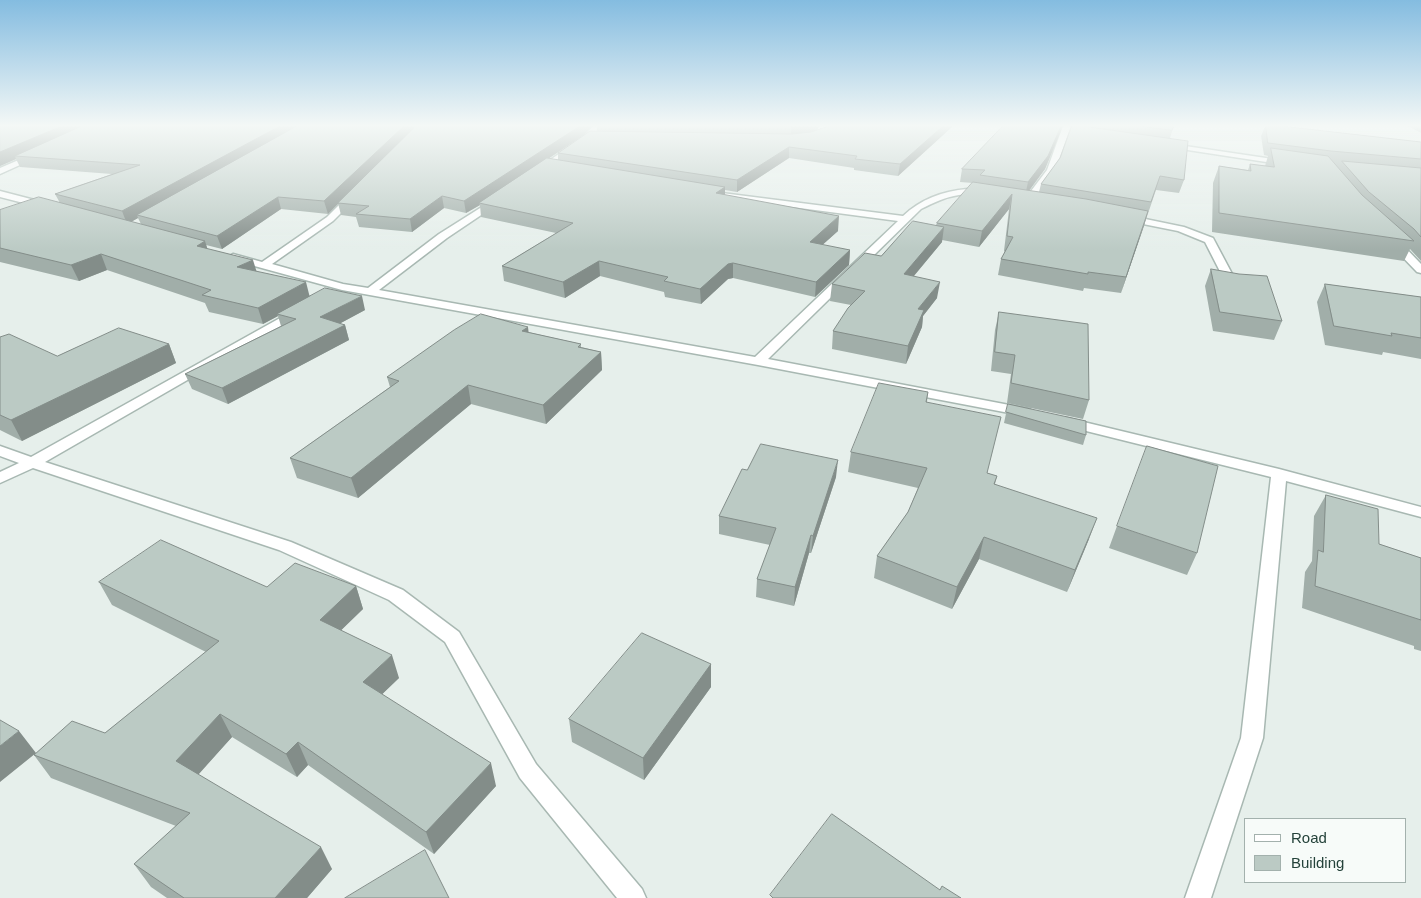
<!DOCTYPE html>
<html>
<head>
<meta charset="utf-8">
<style>
  body { margin:0 }
  #map { position:relative; width:1421px; height:898px; overflow:hidden; background:#e6efeb; font-family:Helvetica,sans-serif }
  canvas { display:block }
  .legend { position:absolute; left:1244px; top:818px; width:162px; height:65px; box-sizing:border-box; background:#f7fbf9; border:1px solid #a3b1ad; margin:0; padding:6px 9px; list-style:none; font-size:15px; color:#24423a }
  .legend li { display:flex; align-items:center; gap:10px; height:25px }
  .legend b { width:25px; border:1px solid #a3b1ad }
</style>
</head>
<body>
<div id="map">
<canvas width="1421" height="898"></canvas>
<ul class="legend">
<li><b style="height:6px;background:#fff"></b>Road</li>
<li><b style="height:14px;background:#bbcac4"></b>Building</li>
</ul>
</div>
<script>
const ctx = document.querySelector('canvas').getContext('2d');
ctx.lineJoin = 'round';
function strokePath(path, color, width, dash) { ctx.strokeStyle = color; ctx.lineWidth = width; ctx.lineCap = dash ? 'butt' : 'round'; ctx.setLineDash(dash || []); ctx.stroke(path); }
function fill(path, color) { ctx.fillStyle = color; ctx.fill(path, 'evenodd'); }
const minor = new Path2D(`
  M593,126H601L591,140L543,173H537V169L585,136Z
  M1063,126H1071L1055,170L1033,201H1027L1025,199L1047,170Z
  M1165,143L1286,161L1290,163L1286,165L1168,147L1164,145Z
  M35,153L42,155L0,174V168Z
  M967,189L985,190L989,193C983,198 968,194 959,195C945,197 933,203 921,209L768,359L1025,408L1030,409L1032,412L1030,415L1025,416L758,365L342,290L229,259L228,257L233,254L262,262L327,217L350,194L353,193L358,196L333,221L272,264L343,284L368,288L439,234L496,198L499,199V203L447,238L379,290L755,357L898,221L717,197L713,194L714,192L903,216C921,199 943,191 967,189Z
  M0,191L50,204L52,206L47,209L0,197Z
  M1126,215L1184,227L1213,238L1239,287L1233,290L1229,289L1205,242L1178,231L1123,220L1121,218Z
  M1393,238L1397,239L1421,264V273L1417,272L1389,243L1388,241Z
  M298,308L302,310L304,312L302,314L45,462L291,542L403,590L459,632L536,764L642,889L646,898H617L520,778L445,642L389,600L279,550L33,468L0,483V472L19,463L0,456V446L31,457Z
  M1067,418L1279,469L1421,507V517L1286,481L1263,738L1211,898H1185L1241,738L1271,477L1062,425L1060,422L1062,419Z`);
strokePath(minor, '#a8b8b2', 3);
fill(minor, '#fff');
fill(new Path2D(`
  M0,126H592L584,135L548,159L558,160V153L597,131V126H819L817,130L826,127L827,126H953L898,176L854,170V168L789,158L737,192L725,190V195L838,231L822,245L850,250L849,265L815,297L733,278L728,279L701,304L665,297L664,292L600,276L565,298L504,281L502,266L556,233L481,217L480,205L466,213L444,208L412,232L359,227L356,217L341,215L338,203L328,214L281,209L222,249L206,245L207,249L310,296L365,310L339,324L345,325L349,340L228,404L192,389L185,374L281,326L278,316L263,324L209,312L205,303L107,270L79,281L0,262V210L60,203L55,194L112,174L20,167L16,159L0,166ZM138,218L141,224L131,222Z
  M1003,126H1063L1045,169L1029,191L1039,192L1041,184L1060,158L1071,126H1174L1170,138L1184,180L1179,193L1156,190L1121,293L1084,288L1083,291L998,275L1001,259L1005,252L1004,251L1009,209L979,247L942,240V242L914,276L937,298L923,316L922,327L906,364L832,349L833,331L851,305L830,301L832,284L881,256L936,225L937,223L973,183L960,182L962,169Z
  M1265,126H1281L1421,142V261L1410,249L1404,261L1212,232L1213,183L1219,166L1248,170L1250,164L1265,166L1268,156L1264,155L1261,136Z
  M1408,126H1421V133Z
  M1211,269L1282,321L1274,340L1213,331L1205,286Z
  M1325,284L1421,297V359L1383,352L1382,355L1325,345L1317,302Z
  M999,312L1089,400L1083,419L1007,403L1011,374L991,371L995,330Z
  M528,327V332L581,344V347L601,352L602,370L546,424L471,404L358,498L297,478L290,458L390,387L387,377Z
  M0,337L57,356L169,344L176,363L22,441L0,430Z
  M928,392L927,402L987,473L997,476L995,484L1089,539L1067,592L979,559L952,609L874,578L877,556L908,512L918,488L848,472L851,452Z
  M1008,404L1086,435L1083,445L1004,423Z
  M747,470L836,477L811,553H809L794,606L756,597L757,579L770,545L719,534V516Z
  M1326,495L1379,544L1421,558V651L1414,649V646L1302,608L1305,572L1312,561L1314,516Z
  M1117,526L1197,553L1187,575L1109,548Z
  M99,582L267,587L356,586L363,609L341,630L399,678L382,694L496,786L434,854L308,765L297,777L232,737L198,774L332,869L307,898H167L151,887L134,864L176,826L51,778L34,755L105,733L206,652L112,605Z
  M711,664V687L644,780L572,742L569,719Z`), '#a1aea9');
fill(new Path2D(`
  M62,126H91L15,156L16,159L0,166V152Z
  M280,126H302L137,215L138,218L127,224L122,211Z
  M404,126H416L328,214L324,201Z
  M580,126H592L584,135L481,203H479L480,205L466,213L464,201Z
  M791,126H819L816,132L791,137Z
  M943,126H953L898,176L900,164Z
  M1061,126H1063L1045,169L1025,196L1028,182Z
  M789,147V158L737,192V180Z
  M725,187V201L716,193Z
  M1012,194L1009,209L979,247L982,231Z
  M442,196L444,208L412,232L410,219Z
  M278,197L281,209L222,249L217,236Z
  M1148,211L1144,226L1121,293L1126,277Z
  M839,216L838,231L809,257L810,242Z
  M944,227L942,242L902,290L904,274Z
  M205,241L210,257L197,246Z
  M850,250L849,265L815,297L816,282Z
  M101,254L107,270L79,281L71,265Z
  M253,260L258,276L237,267Z
  M599,261L600,276L565,298L563,282Z
  M733,263V278L728,279L701,304L700,289L728,264Z
  M306,282L310,298L277,314L278,316L263,324L258,308Z
  M940,282L937,298L923,316L922,327L906,364L908,346L918,309Z
  M362,296L365,310L324,332L320,317Z
  M345,325L349,340L228,404L222,388Z
  M528,327L530,345L522,331Z
  M169,344L176,363L22,441L11,420Z
  M601,352L602,370L546,424L543,405Z
  M468,385L471,404L358,498L351,478Z
  M838,460L836,477L811,553L813,536Z
  M1097,518L1089,539L1067,592L1075,570Z
  M811,535L809,553L794,606L795,587Z
  M984,537L979,559L952,609L957,587Z
  M356,586L363,609L328,643L320,620Z
  M392,655L399,678L371,705L363,682Z
  M711,664V687L644,780L643,758Z
  M220,714L232,737L190,784L176,761Z
  M19,731L36,753L0,782V746Z
  M298,742L308,765L297,777L286,754Z
  M491,763L496,786L434,854L426,832Z
  M321,847L332,869L307,898H275Z`), '#838d89');
const building = new Path2D(`
  M0,126H62L0,152Z
  M82,126H280L122,211L55,194L140,165L15,156Z
  M297,126H404L324,201L278,197L217,236L137,215Z
  M416,126H580L464,201L442,196L410,219L356,214L369,206L338,203Z
  M827,126H943L900,164L855,159L857,156L789,147L737,180L558,153L590,131L792,134L811,132L826,127Z
  M1003,126H1061L1048,156L1028,182L980,175L985,170L962,169Z
  M1072,126H1082L1188,141L1184,180L1160,176L1151,202L1041,184L1060,158Z
  M1140,126H1174L1172,130Z
  M1266,126H1281L1421,142V159L1331,151L1268,143Z
  M1271,148L1328,156L1362,195L1414,241L1219,213V166L1251,171L1250,164L1274,167Z
  M547,158L725,187L716,193L839,216L810,242L850,250L816,282L733,263L728,264L700,289L664,281L668,277L599,261L563,282L502,266L573,223L479,203Z
  M1342,161L1421,168V237L1414,229L1369,192Z
  M973,182L1086,199L1148,211L1126,277L1088,272V274L1001,259L1013,237L1007,236L1012,194L982,231L937,223Z
  M39,197L205,241L197,246L253,260L237,267L306,282L258,308L202,295L211,290L101,254L71,265L0,248V210Z
  M913,221L944,227L904,274L940,282L918,309L924,310L908,346L833,331L848,308L865,291L832,284L865,253L881,256Z
  M1211,269L1239,274L1267,276L1282,321L1220,312Z
  M1325,284L1421,297V338L1391,333L1392,336L1334,326Z
  M325,288L362,296L320,317L345,325L222,388L185,374L296,319L277,314Z
  M999,312L1088,324L1089,400L1011,383L1015,355L995,352Z
  M481,314L528,327L522,331L581,344L578,347L601,352L543,405L468,385L351,478L290,458L399,381L387,377L454,330Z
  M119,328L169,344L11,420L0,415V337L9,334L57,356Z
  M879,383L928,392L926,402L1001,417L987,473L997,476L994,484L1097,518L1075,570L984,537L957,587L877,556L908,512L927,468L851,452Z
  M1008,404L1086,421V435L1006,412Z
  M761,444L838,460L813,536L811,535L795,587L757,579L776,528L719,516L742,469L747,470Z
  M1147,446L1218,466L1197,553L1117,526Z
  M1326,495L1378,509L1379,544L1421,558V620L1315,586L1318,550L1323,552Z
  M161,540L267,587L295,563L356,586L320,620L392,655L363,682L491,763L426,832L298,742L286,754L220,714L176,761L321,847L275,898H184L134,864L190,813L34,755L72,721L105,733L219,641L99,582Z
  M642,633L711,664L643,758L569,719Z
  M0,720L19,731L0,746Z
  M832,814L940,890L942,886L961,898H773L770,895Z
  M425,850L449,898H345Z`);
fill(building, '#bbcac4');
strokePath(building, '#838d89', 1);
const sky = ctx.createLinearGradient(0, 0, 0, 251);
sky.addColorStop(0, '#84bce0');
sky.addColorStop(0.5, '#f4f8f6');
sky.addColorStop(1, '#f4f8f600');
ctx.fillStyle = sky;
ctx.fillRect(0, 0, 1421, 251);
</script>
</body>
</html>
